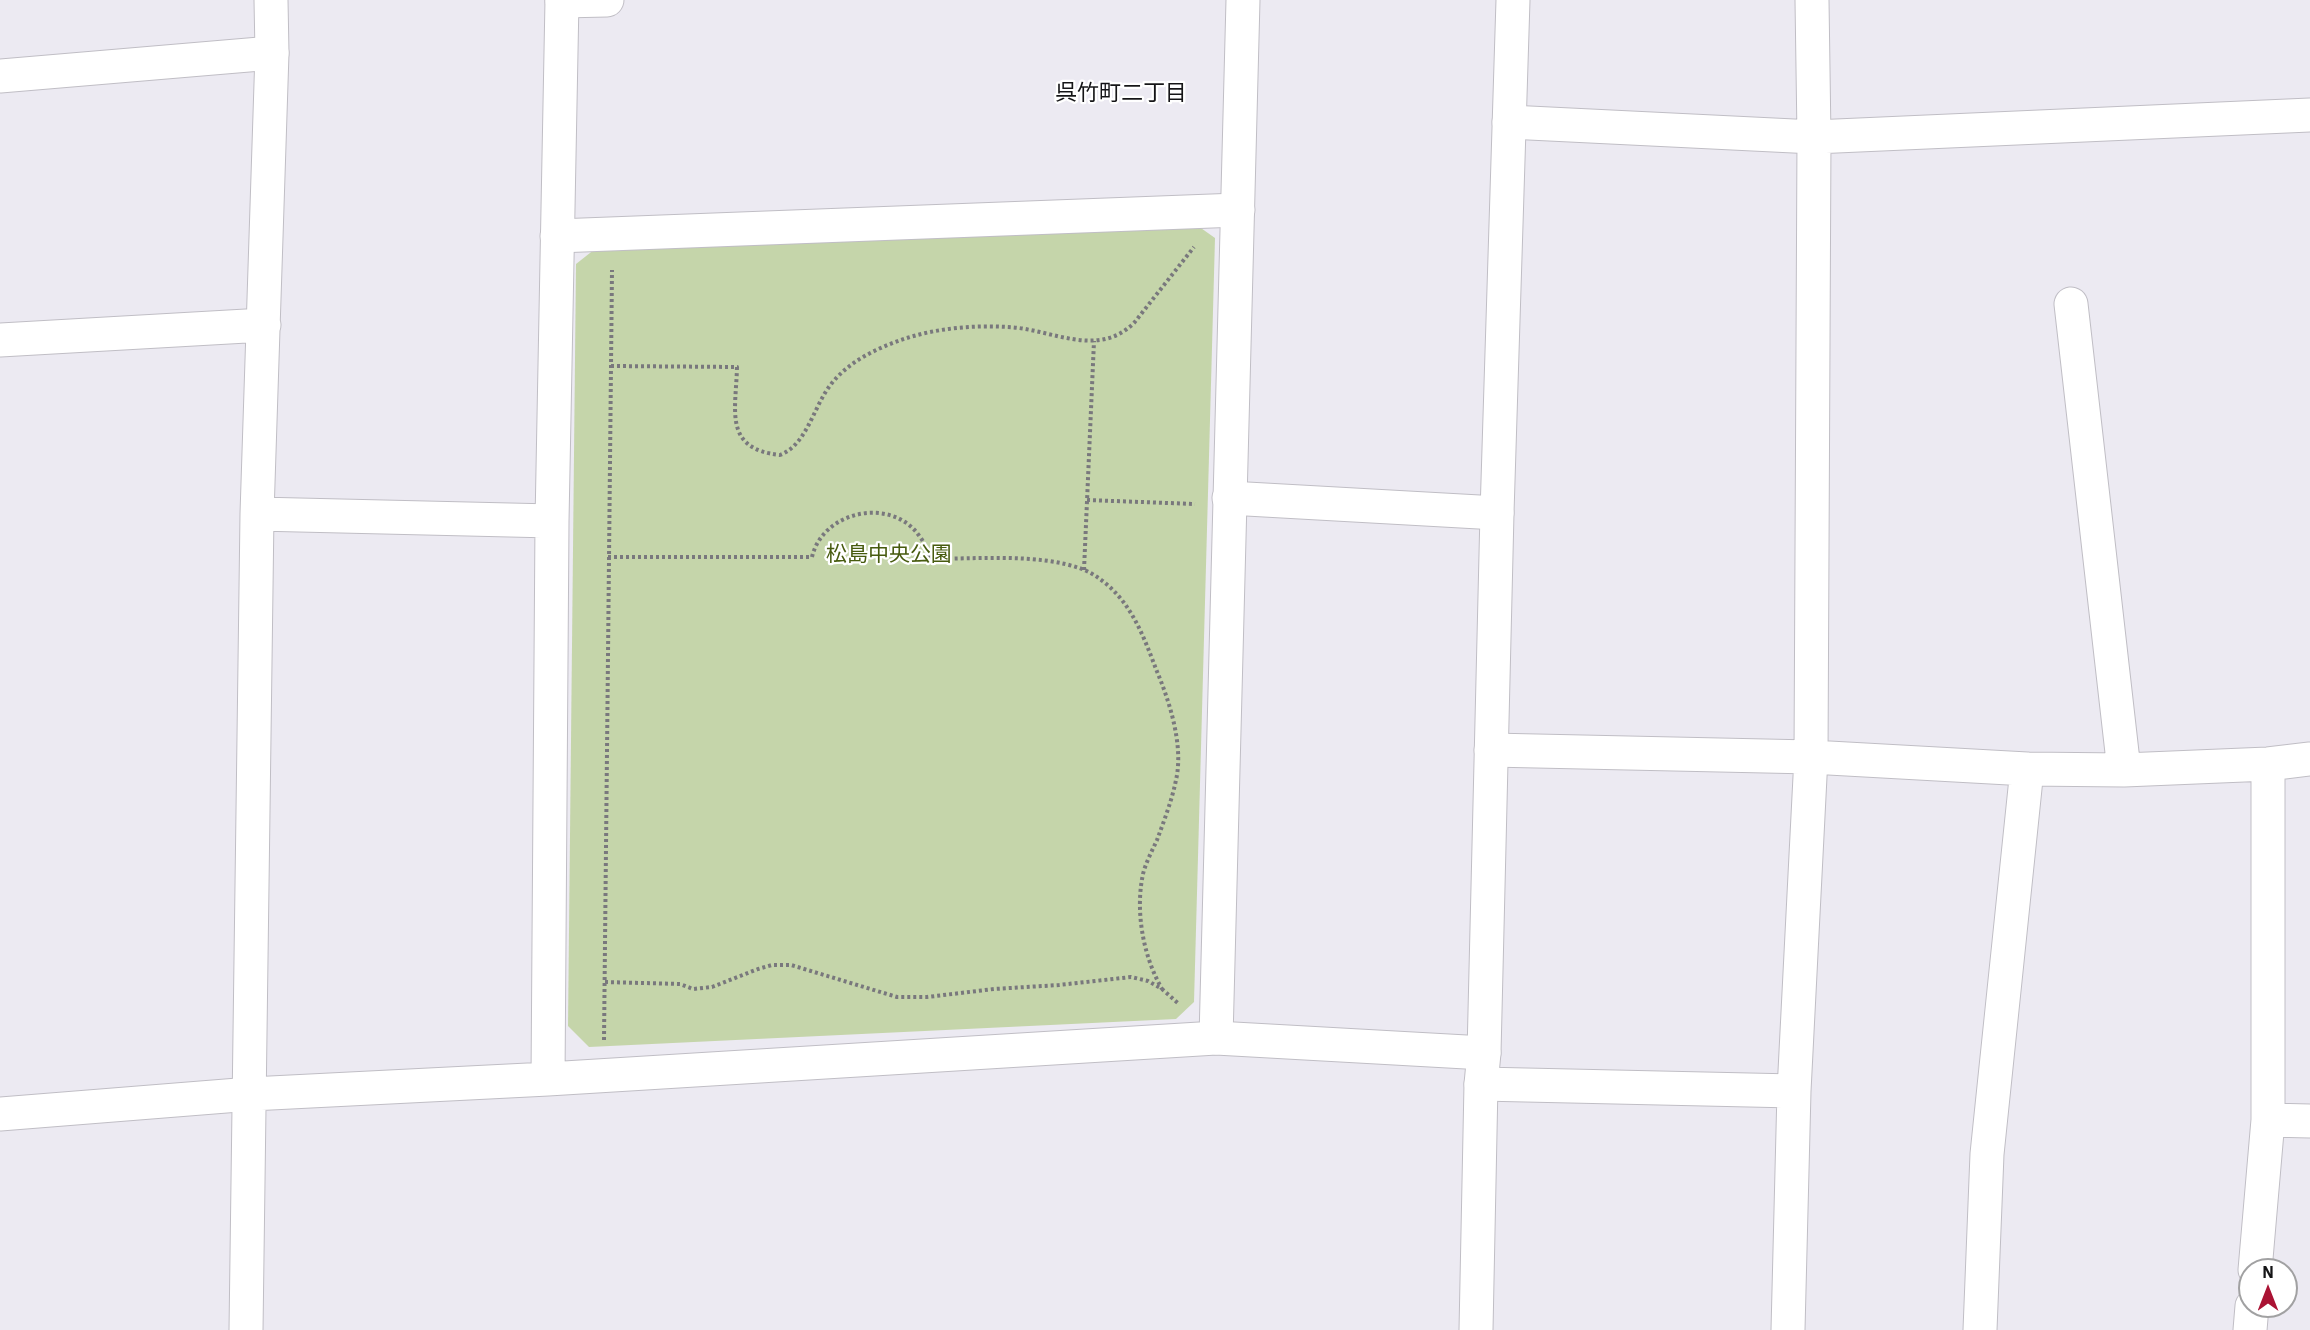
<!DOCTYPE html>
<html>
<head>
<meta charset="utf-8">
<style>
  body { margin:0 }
  #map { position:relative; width:2310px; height:1330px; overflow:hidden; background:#eceaf2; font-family:"IBM Plex Sans",sans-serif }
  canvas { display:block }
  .north { position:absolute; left:2238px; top:1258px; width:60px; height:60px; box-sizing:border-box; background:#fff; border:2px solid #a1a1a2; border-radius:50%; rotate:0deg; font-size:16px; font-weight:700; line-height:24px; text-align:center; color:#151517 }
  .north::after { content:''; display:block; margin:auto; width:21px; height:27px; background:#aa1334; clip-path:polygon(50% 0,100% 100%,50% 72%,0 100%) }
</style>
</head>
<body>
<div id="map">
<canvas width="2310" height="1330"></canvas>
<div class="north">N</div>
</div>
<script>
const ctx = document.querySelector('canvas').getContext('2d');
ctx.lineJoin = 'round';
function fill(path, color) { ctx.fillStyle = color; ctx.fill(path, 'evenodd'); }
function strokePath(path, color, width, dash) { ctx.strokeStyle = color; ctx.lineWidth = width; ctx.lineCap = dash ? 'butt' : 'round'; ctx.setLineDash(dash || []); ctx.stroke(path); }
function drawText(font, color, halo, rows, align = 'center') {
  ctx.font = font + ' "IBM Plex Sans","Noto Sans JP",sans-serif'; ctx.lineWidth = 4.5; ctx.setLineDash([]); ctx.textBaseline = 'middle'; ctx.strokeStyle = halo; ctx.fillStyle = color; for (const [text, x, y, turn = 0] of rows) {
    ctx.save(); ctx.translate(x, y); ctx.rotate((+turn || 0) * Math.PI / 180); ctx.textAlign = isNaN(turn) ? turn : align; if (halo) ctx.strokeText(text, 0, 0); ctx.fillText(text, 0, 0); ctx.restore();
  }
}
fill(new Path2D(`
  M1198,226L1215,238L1194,1002L1176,1019L589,1047L568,1026L576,264L595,249Z`), '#c5d5aa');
const minor = new Path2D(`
  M562,1L607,0
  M0,76L272,53
  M1509,122L1814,137L2310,115
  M557,236L1238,210
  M2071,304L2124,770
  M1229,498L1497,513
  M1491,750L1811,757L2027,769L2124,770L2268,764L2310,759
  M1216,1038L1484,1053
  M1481,1084L1794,1091
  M0,1114L251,1094
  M2268,1120L2310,1121
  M2255,1270L2268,1120V764
  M1788,1330L1794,1091L1811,757L1814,137L1812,0
  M1980,1330L1987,1154L2027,769
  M2250,1330L2252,1306`);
const tertiary = new Path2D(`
  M0,340L264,325
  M257,514L552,521
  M548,1079L552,521L562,0
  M251,1094L548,1079L1216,1038L1243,0
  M246,1330L257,514L272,53L271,0
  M1476,1330L1481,1084L1484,1053L1497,513L1513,0`);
strokePath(minor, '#c0bec5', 35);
strokePath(tertiary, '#c0bec5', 35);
strokePath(new Path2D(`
  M611,366L737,367C736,411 723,449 780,455C808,444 813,406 832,383C849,362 875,349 901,340C935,328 973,325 1008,327C1052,329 1097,359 1134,323L1194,247
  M1087,500L1195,504
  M608,557H812C823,510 893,496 920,537C925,543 927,551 929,559C975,559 1039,553 1082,569C1100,576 1117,592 1127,607C1140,626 1148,648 1156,669C1169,700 1184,745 1176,780C1172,800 1164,821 1157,840C1152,851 1146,862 1143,874C1135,911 1143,956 1162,989
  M1084,570L1094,341
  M605,982L680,984L693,989L712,987L758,969L772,965H791L897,997H927L994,989L1059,985L1131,977L1148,981L1162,989L1179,1004
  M604,1040L612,270`), '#79787d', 4, [3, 3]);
strokePath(minor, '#fff', 33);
strokePath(tertiary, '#fff', 33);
drawText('21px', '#475b0f', '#fff', [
  ["松島中央公園",889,555]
]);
drawText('22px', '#151517', '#fff', [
  ["呉竹町二丁目",1121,94]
]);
</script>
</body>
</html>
